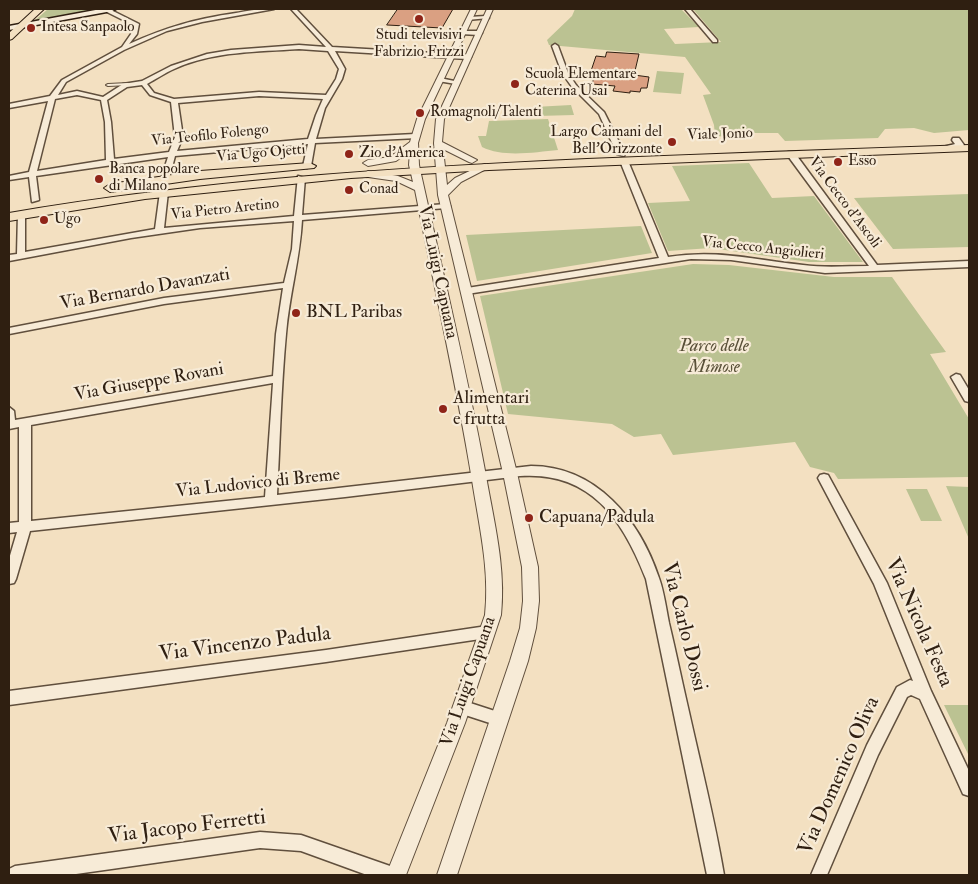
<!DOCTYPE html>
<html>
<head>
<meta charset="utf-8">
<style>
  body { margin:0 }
  #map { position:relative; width:978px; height:884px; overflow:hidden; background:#f3e0c1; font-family:"IM FELL Double Pica",serif }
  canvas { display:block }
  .frame { position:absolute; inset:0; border:10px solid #2f1f11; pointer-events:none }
</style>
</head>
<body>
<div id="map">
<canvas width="978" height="884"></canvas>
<div class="frame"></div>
</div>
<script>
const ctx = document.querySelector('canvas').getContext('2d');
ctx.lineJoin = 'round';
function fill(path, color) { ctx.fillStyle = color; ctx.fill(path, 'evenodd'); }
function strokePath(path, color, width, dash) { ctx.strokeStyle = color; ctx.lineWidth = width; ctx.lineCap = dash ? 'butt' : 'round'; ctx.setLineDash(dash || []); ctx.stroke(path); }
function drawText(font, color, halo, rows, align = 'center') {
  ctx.font = font + ' "IM FELL Double Pica",serif'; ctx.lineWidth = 4.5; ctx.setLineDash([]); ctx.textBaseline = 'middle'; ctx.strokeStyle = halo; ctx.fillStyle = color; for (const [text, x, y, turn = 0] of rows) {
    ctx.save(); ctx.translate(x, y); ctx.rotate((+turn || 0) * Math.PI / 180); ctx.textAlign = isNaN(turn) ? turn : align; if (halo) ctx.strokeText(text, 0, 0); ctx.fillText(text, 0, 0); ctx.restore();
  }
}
fill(new Path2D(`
  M48,9H100L33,22Z
  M575,9H681L699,27L664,29L675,44L721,42L693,9H969V130L934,133L914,128L885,129L878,138L785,141L778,133H730L731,137L715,136L714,125L703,95L711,94L685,57L549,45L547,40L572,16Z
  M657,71L684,73L681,94L653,92Z
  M571,105L574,115L537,116L534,107Z
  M548,119L558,150C535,152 504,158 482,147L478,136H486L489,121Z
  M749,163L772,198L814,196L863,262H809L711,248L668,251L648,203L690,201L672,166Z
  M969,194V247L893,249L854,198Z
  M641,226L652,253L477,281L466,235Z
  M693,264L729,265L834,277H892L946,352L930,354L969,419V477L838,479L834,473L810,467L795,442L673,455L661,434L634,437L612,424L508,414L480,296Z
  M946,486L969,487V539Z
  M906,489H927L942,521H921Z
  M944,705H969V756Z`), '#bbc292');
const building = new Path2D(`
  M398,9H453L442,28L387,25Z
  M607,52L639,54L634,75L649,77L647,88H641L640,92L630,91V93L613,91L615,86L592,84L595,74H590L596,56L605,57Z`);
fill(building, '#daa082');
strokePath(building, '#2f1f11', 1);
const pedestrian = new Path2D(`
  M128,83L130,84V85L108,86L106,85L108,84Z`);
const minor = new Path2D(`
  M105,9H109L139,24L137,34L129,44C167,27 195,19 236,13C248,11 261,8 274,9L202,22L167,31L124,50L66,82L58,95L77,91L103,97L123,84L142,81L171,66L207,54L231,50L299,45L326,47L291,9H296L332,47L468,55L471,57L468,59L335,51L345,69L342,79L325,108L316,139L415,134L419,136L418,138L315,143L311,166L307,168L303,166L308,144L175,156L169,179L165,181L161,179L168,157L36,176L39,200L32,202L29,177L9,180V176L29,172L48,101L9,108V104L50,96L62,80L122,47L131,34L133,25L105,11ZM299,49L328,51L339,69L336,79L326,95L259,92L174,99L154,93L147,84C156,79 165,73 174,69C213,51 258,52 299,49ZM142,85L150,95L171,102L175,137L169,152L114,159L111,122L107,100L127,87ZM77,95L101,100L105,122L106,160L37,171L55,99ZM259,96L323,99L316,115L308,139L177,151L183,137L178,103Z
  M685,9H690L717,40V42H713Z
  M469,17L486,16L489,18L467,20Z
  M462,31H479L482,33L479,35L460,34Z
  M555,44L558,46L568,73L576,85L604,112L625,154L624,156L617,154L599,114L572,87L562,73L552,46Z
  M440,78L459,82L456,84L438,81L437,80Z
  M953,138H959L964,145L963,147L943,151V147L955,144L952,140Z
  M788,152H794L877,265L969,261V267L825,273L731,260L691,259L467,294L462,291L467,288L659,258L620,161L624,159L628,161L668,257C718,249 754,260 803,265C825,268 847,266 869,266L788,156Z
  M298,176L305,178L302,215L446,204L450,206L446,208L302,220C300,259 289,296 286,334C281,387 280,441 277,495L531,466C596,466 640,520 659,578C664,592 666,608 669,623C676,652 682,682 689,712C701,766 715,821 724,875H707L646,579C623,520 591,471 520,476L345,497L30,531L16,579L14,583L9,584V559L17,532L9,533V523L19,522V427L9,429V407L14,411L15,420L273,376L276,334L283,288L164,304L9,334V328L164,298L284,283L292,249L294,221L200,228L131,238L9,261V255L17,254L18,213L25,215V252L155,229L160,192L164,190L168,192L164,228L294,216ZM273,383L265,497L31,521V425Z
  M956,374L960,375L969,390V402L965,401L951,377Z
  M824,474L828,475L887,583L931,691L969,771V796L963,794L920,699L911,695L907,697L878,755L827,875H811L867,745L897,687L910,680L913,681L874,584L818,478L820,475Z
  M487,626L492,628L494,632L492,636L487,638L326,662L9,705V691L326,650Z
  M461,700L504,714L507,719L504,724L499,726L456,712L454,707L456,702Z
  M260,832L301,835L390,866L396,869L399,875H367L301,851L260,848L69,875H9V869L15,866Z`);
const tertiary = new Path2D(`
  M471,9H477L425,119L418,143L419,165C442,269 467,372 486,476C494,522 506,568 501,615L465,723L406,875H386L447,723L485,615C490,570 479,525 472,480C456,382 434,286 415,190L396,181L368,177L363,174L368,171L398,176L413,182L409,165L410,151L396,161L368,166L363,163L368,160L390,157L410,142L417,119Z
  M487,9H493L444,119L442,142L477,160L472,163L469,162L443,149L447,185L455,178L482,165L485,164L490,167L461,182L448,195L517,473L538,567L539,601L536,628L528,661L457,875H437L510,661L520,628L523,601L522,567L503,473L438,195L434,143L436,119Z`);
const secondary = new Path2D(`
  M101,9H116L112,11L9,30V26Z`);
const primary = new Path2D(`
  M35,9H44L12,39L9,40V33Z
  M969,145V151L489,170L351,178L145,199L9,221V213C200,180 393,168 587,159C714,154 842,149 969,145Z
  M310,163L316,166L314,168L200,179L110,192L104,188L110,184L200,171Z`);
strokePath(pedestrian, '#604f3d', 2);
strokePath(minor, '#604f3d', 3);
strokePath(tertiary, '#604f3d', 2);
strokePath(secondary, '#2f1f11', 3);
strokePath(primary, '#2f1f11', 2);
fill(pedestrian, '#f7ebd7');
fill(minor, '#f7ebd7');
fill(tertiary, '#f7ebd7');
fill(secondary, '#f7ebd7');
fill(primary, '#f3e0c1');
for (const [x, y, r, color] of [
  [419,19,5,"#8f2418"],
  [31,28,5,"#8f2418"],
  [515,84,5,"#8f2418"],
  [420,113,5,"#8f2418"],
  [672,142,5,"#8f2418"],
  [349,154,5,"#8f2418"],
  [838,162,5,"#8f2418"],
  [99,179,5,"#8f2418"],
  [349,190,5,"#8f2418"],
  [44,220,5,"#8f2418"],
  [296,313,5,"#8f2418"],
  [443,409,5,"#8f2418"],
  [529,518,5,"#8f2418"]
]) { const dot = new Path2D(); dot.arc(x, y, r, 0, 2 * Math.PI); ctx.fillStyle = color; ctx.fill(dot); strokePath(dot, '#f7ebd7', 2); }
drawText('15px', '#2f1f11', '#f7ebd7', [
  ["Intesa Sanpaolo",41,28],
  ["Studi televisivi",419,36,"center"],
  ["Fabrizio Frizzi",419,53,"center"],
  ["Scuola Elementare",525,75],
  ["Caterina Usai",525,92],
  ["Romagnoli/Talenti",430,113],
  ["Largo Caimani del",662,133,"right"],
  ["Bell'Orizzonte",662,150,"right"],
  ["Zio d'America",359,154],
  ["Esso",848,162],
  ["Banca popolare",109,170],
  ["di Milano",109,187],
  ["Conad",359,190],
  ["Ugo",54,220]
], 'left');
drawText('15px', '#2f1f11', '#f7ebd7', [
  ["Viale Jonio",720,135,-2],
  ["Via Teofilo Folengo",210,136,-6],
  ["Via Ugo Ojetti",261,154,-5],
  ["Via Cecco d'Ascoli",844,203,53],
  ["Via Pietro Aretino",225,210,-6],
  ["Via Cecco Angiolieri",763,249,6]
]);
drawText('18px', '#2f1f11', '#f7ebd7', [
  ["Via Luigi Capuana",437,272,78],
  ["Via Bernardo Davanzati",145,290,-10],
  ["Via Giuseppe Rovani",149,383,-10],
  ["Via Ludovico di Breme",258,484,-6],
  ["Via Luigi Capuana",469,682,-71]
]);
drawText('18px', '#2f1f11', '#f7ebd7', [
  ["BNL Paribas",306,313],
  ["Alimentari",453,399],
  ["e frutta",453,420],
  ["Capuana/Padula",539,518]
], 'left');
drawText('italic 18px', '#595038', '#f7ebd7', [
  ["Parco delle",714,347],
  ["Mimose",714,368]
]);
drawText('21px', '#2f1f11', '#f7ebd7', [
  ["Via Nicola Festa",918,623,66],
  ["Via Carlo Dossi",683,627,76],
  ["Via Vincenzo Padula",245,645,-7],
  ["Via Domenico Oliva",840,776,-66],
  ["Via Jacopo Ferretti",187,828,-7]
]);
</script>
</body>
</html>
